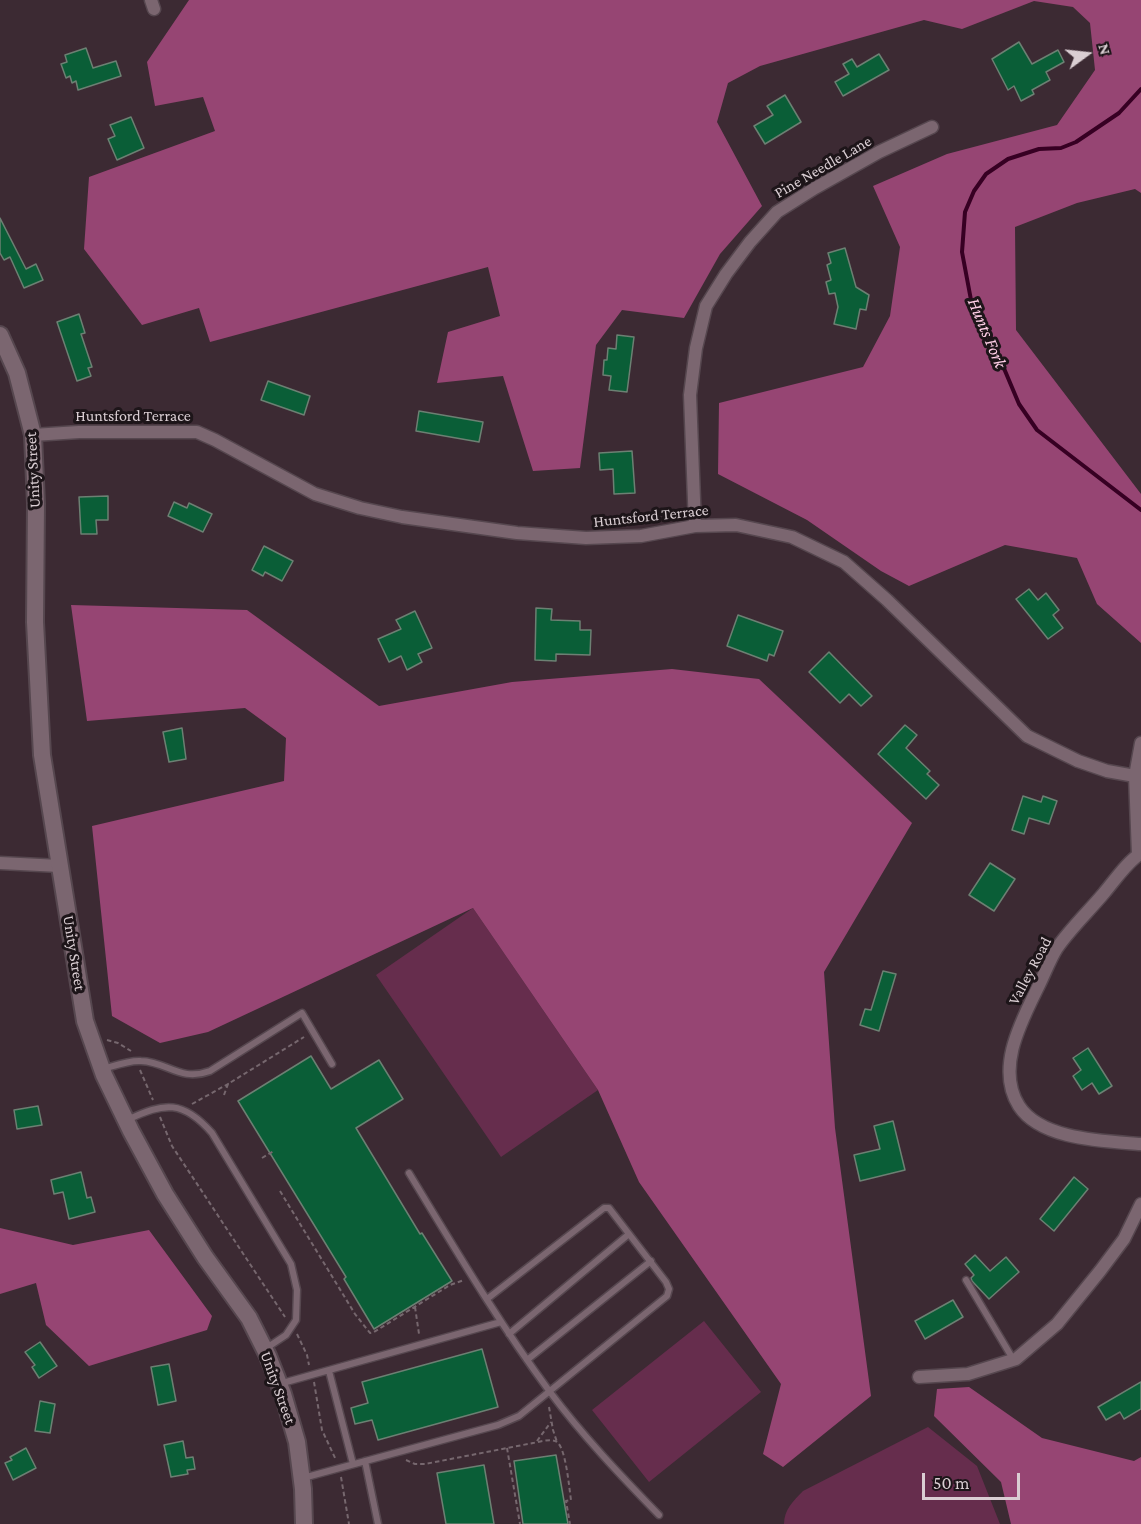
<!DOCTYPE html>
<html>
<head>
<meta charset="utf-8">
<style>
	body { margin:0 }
	#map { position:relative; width:1141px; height:1524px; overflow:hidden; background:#3c2a33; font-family:"Crimson Pro",serif }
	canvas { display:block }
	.north { position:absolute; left:1057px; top:24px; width:60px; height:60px; -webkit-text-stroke:4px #1d1519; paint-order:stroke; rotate:75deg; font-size:16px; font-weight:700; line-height:24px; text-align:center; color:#daced3 }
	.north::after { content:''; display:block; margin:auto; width:21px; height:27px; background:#daced3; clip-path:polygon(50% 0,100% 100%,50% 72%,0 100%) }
	.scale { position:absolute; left:922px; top:1473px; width:98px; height:27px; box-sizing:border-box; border:3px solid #daced3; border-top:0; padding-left:8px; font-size:18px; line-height:21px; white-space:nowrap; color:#daced3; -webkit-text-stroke:4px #1d1519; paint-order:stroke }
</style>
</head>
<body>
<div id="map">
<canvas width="1141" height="1524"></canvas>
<div class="north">N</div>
<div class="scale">50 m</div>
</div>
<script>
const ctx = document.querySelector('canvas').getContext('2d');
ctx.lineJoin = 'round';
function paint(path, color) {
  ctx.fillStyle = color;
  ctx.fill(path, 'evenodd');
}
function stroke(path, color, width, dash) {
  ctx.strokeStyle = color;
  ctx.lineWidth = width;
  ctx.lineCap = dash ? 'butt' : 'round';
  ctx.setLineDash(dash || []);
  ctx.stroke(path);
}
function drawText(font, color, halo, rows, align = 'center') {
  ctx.font = font + ' "Crimson Pro",serif';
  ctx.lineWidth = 6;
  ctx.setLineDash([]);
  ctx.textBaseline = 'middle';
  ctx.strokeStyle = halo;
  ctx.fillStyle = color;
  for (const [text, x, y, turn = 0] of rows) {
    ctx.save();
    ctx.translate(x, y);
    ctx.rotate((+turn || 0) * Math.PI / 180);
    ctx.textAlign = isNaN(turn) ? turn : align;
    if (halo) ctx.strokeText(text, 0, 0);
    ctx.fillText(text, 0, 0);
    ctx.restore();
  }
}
const green = new Path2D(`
	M473 908 598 1090 501 1157 376 975Z
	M704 1321 761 1392 649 1482 592 1410Z
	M928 1427 977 1466 1000 1524H784C784 1510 793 1501 803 1491Z`);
const forest = new Path2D(`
	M189 0H1141V193L1135 189 1077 203 1015 227 1016 330 1141 494V643L1097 604 1077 558 1005 545 909 586 881 571 807 520 718 474 719 403 863 367 890 316 900 247 873 186 947 154 1057 125 1095 70 1090 23 1073 7 1034 1 962 29 924 20 760 66 728 83 717 122 762 206 720 254 684 318 622 310 596 345 580 468 533 471 503 376 437 383 448 332 500 316 488 267 210 342 199 308 142 325 84 249 89 177 215 131 203 97 155 106 147 62Z
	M71 605 247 610 379 706 512 682 672 669 759 679 912 823 824 972 835 1128 871 1396 783 1467 763 1454 781 1384 639 1182 598 1090 473 908 208 1032 160 1043 112 1016 92 826 284 781 286 738 245 708 87 721Z
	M0 1228 73 1245 149 1230 212 1316 207 1330 89 1366 46 1325 36 1283 0 1294Z
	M969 1387 1042 1438 1134 1461 1141 1457V1524H1011L1001 1482 934 1416 937 1389Z`);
const stream = new Path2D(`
	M1141 89 1119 113 1076 142 1061 148 1039 149 1008 159 986 174 974 191 965 212 962 252 971 300 984 321 1019 404 1037 430 1141 510`);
const building = new Path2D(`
	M1019 42 1032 64 1058 50 1064 62 1046 72 1050 80 1032 90 1034 94 1021 101 1014 86 1008 90 992 59Z
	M86 48 93 68 116 61 121 76 78 90 76 81 72 83 70 76 66 78 61 64 67 62 65 55Z
	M879 54 889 70 843 96 835 82 849 74 843 64 852 59 857 67Z
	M785 95 801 122 765 144 754 126 773 115 767 106Z
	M131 117 144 148 117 160 108 139 115 136 110 125Z
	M0 218 26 269 36 264 43 280 24 288 10 257 4 260 0 253Z
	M845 248 856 287 869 295 866 310 860 309 856 329 834 324 838 307 835 293 829 294 826 282 831 280 827 265 831 263 828 253Z
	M79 314 85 333 81 334 92 367 88 368 91 376 77 381 57 322Z
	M617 335 634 337 627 392 609 390 611 376 603 375 604 360H607L608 348 616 349Z
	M268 381 310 396 304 415 261 400Z
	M419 411 483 422 479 442 416 431Z
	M632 451 635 493 614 494 613 469 600 470 599 453Z
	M108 496V520H96L97 534H81L79 497Z
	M174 502 187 508 189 503 212 514 203 532 168 516Z
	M264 546 293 561 282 581 265 572 263 576 252 570Z
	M1029 589 1038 600 1046 593 1059 610 1053 615 1063 628 1048 639 1016 599Z
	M536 608 552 609 551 620 580 621V630H591L590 655 556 654V661L535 660Z
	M415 611 432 648 418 654 422 662 407 670 401 656 389 662 378 639 401 629 396 620Z
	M738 615 783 631 774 656 769 654 767 661 727 646Z
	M829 652 872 696 861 706 849 694 840 703 809 672Z
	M905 725 917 735 906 748 930 771 927 774 939 785 926 799 878 754Z
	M182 728 186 759 169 762 163 732Z
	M1023 796 1041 802 1043 796 1057 801 1049 824 1029 818 1024 834 1012 830Z
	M990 863 1015 879 994 911 969 895Z
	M883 971 896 974 879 1031 860 1025 865 1009 871 1010Z
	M1088 1048 1112 1086 1099 1094 1092 1083 1082 1090 1073 1076 1081 1070 1073 1058Z
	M311 1056 331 1089 379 1060 403 1099 356 1128 420 1234 422 1233 452 1281 374 1329 344 1279 346 1277 238 1101Z
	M38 1106 42 1125 17 1129 14 1110Z
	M893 1121 905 1170 860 1181 854 1155 880 1149 874 1126Z
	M81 1172 87 1198 91 1197 95 1212 69 1219 63 1192 54 1194 51 1180Z
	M1074 1177 1088 1189 1054 1231 1040 1219Z
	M975 1255 990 1271 1006 1257 1019 1272 989 1299 972 1281 971 1278 974 1275 965 1264Z
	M953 1300 963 1317 925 1339 915 1321Z
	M40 1342 57 1366 39 1378 32 1367 35 1365 25 1352Z
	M482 1349 498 1407 378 1440 372 1420 355 1424 351 1408 368 1403 362 1382Z
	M169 1364 176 1401 158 1405 151 1367Z
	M1141 1382V1409L1124 1419 1120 1412 1106 1420 1098 1407Z
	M40 1401 55 1404 50 1433 35 1431Z
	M183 1441 186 1458 193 1457 195 1469 187 1470 188 1474 171 1477 164 1445Z
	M26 1448 36 1468 13 1480 5 1463 12 1460 10 1457Z
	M556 1455 568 1524H523L514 1461Z
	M484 1465 494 1524H446L437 1473Z`);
const path = new Path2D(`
	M107 1040 118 1043 131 1051
	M140 1070 153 1100
	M224 1095 228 1084 304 1037
	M192 1104 228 1084 226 1081
	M160 1117 172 1146 285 1317
	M262 1158 274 1151
	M280 1191 355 1314 370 1333 374 1332 450 1285 464 1280
	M415 1307 419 1334
	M297 1334 307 1355 309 1365
	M314 1382 322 1430 336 1460
	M549 1407 553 1430 557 1442
	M537 1441 551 1422
	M507 1448 520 1524
	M406 1460 415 1464H425L533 1443C539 1442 551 1438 557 1442 566 1449 569 1487 571 1500L566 1501 570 1524
	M341 1477 349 1524`);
const lane = new Path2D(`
	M103 1069C114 1066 129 1060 141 1061 168 1062 180 1082 210 1071L302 1013 332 1064
	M127 1120C165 1102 183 1100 212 1133L291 1264 297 1290 296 1320 286 1335 265 1349
	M409 1173C454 1247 498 1322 550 1392 582 1435 621 1476 659 1515
	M966 1280 1013 1359
	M509 1334 629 1234
	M527 1360 651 1261
	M329 1371 353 1464
	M279 1384 501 1322
	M365 1461 378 1524
	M303 1478 498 1425 519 1416 667 1296 669 1289 666 1282 609 1208H604L487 1299`);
const street = new Path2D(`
	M151 0 154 9
	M33 435 79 432H197L215 440 315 494 360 508 402 517 517 533 586 538 641 536 695 526 736 525 792 537 844 562 887 600 1027 736 1078 761 1107 771 1135 776
	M695 526 690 395 696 348 706 306 726 274 750 242 777 212 815 188 879 152 932 127
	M1141 853C1127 862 1115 880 1104 893 1089 911 1070 929 1057 948 1050 959 1045 973 1039 985 1022 1020 995 1068 1019 1106 1041 1140 1104 1141 1141 1144
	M1138 854 1135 776 1141 743
	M0 863 60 866
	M919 1377 968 1374 1016 1359 1057 1324 1100 1271 1124 1239 1141 1204`);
const secondary = new Path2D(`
	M0 335 17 373 33 435 36 504 35 622 42 755 85 1021 104 1075 131 1131 165 1194 205 1257 249 1318 268 1356 283 1394 297 1442 303 1489 304 1524`);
const streetNames = [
	["Pine Needle Lane",823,167,-30],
	["Huntsford Terrace",133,416],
	["Unity Street",33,470,-93],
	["Huntsford Terrace",651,516,-6],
	["Unity Street",74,953,81],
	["Valley Road",1030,971,-62],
	["Unity Street",278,1388,70]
];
const waterNames = [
	["Hunts Fork",987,333,67]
];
paint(green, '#662d4d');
paint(forest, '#964573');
stroke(stream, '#370023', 4);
paint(building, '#0a5e37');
stroke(building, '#6c8073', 1.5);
stroke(lane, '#56474f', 9);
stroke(street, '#56474f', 15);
stroke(secondary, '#56474f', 20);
stroke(path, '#76676e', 2, [4.5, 3]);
stroke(lane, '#7b6670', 6);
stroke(street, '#7b6670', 12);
stroke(secondary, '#7b6670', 16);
drawText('16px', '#daced3', '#1d1519', streetNames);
drawText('italic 18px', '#ffcfe7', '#1d1519', waterNames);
</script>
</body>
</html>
